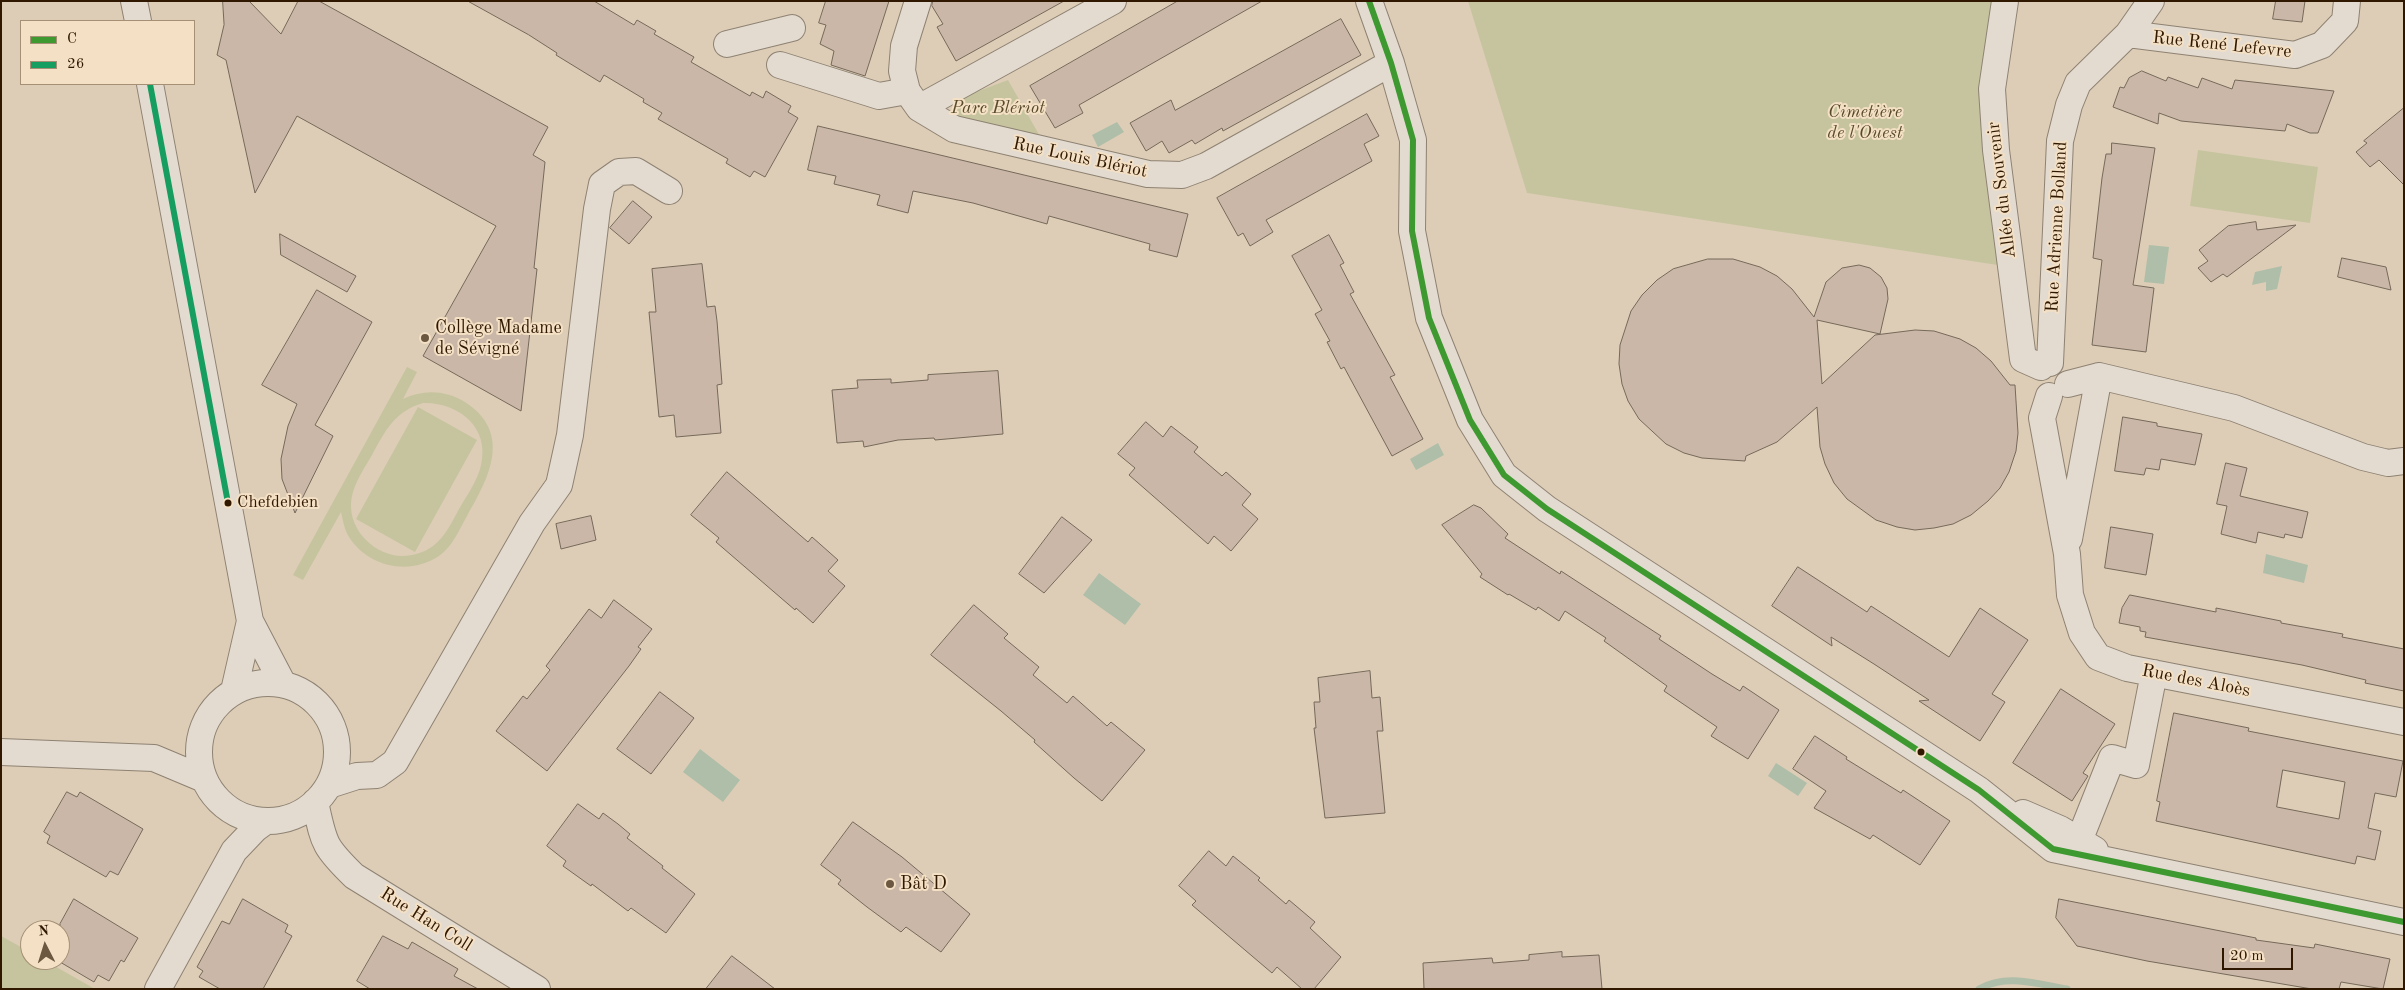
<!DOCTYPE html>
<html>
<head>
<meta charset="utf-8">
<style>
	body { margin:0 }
	#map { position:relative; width:2405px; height:990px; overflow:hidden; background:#ddcdb6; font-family:"Old Standard TT",serif }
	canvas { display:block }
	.frame { position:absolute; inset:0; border:2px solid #2f1700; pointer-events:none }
	.legend { position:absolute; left:20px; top:20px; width:175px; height:65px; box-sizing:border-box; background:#f4e0c4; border:1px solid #a59076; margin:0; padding:6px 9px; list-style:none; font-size:15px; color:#2f1700 }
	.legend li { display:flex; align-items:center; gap:10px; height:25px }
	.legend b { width:25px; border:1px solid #a59076 }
	.north { position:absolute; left:20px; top:920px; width:50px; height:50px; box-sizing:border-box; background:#f4e0c4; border:1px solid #a59076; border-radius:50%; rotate:355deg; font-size:14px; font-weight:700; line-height:20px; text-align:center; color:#2f1700 }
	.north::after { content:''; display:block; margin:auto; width:18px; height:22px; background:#6c5740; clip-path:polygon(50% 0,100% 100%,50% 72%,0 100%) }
	.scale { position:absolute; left:2222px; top:948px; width:71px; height:22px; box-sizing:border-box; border:2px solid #2f1700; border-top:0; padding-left:6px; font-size:15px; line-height:18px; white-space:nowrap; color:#2f1700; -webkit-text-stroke:4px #f4e0c4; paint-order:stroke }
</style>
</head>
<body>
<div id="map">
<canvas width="2405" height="990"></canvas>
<div class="frame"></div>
<ul class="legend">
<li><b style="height:6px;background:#3d9930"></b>C</li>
<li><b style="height:6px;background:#169e60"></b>26</li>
</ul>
<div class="north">N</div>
<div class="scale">20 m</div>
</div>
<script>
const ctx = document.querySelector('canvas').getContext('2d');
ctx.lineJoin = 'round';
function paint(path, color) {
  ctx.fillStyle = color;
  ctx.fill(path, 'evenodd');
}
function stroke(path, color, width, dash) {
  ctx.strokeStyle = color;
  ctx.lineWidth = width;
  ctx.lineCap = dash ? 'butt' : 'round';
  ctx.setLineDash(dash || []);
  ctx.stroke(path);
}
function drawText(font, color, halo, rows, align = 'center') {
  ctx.font = font + ' "Old Standard TT",serif';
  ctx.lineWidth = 4;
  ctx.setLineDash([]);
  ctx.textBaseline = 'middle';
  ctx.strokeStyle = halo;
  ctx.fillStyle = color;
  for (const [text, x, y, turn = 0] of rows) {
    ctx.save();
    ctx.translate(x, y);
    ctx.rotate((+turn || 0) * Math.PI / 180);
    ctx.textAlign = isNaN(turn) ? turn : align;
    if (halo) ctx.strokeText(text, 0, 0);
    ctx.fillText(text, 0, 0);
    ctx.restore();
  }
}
const green = new Path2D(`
	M1468 1H1994L2004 266 1527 193Z
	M1008 80 1041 138 958 123 952 101Z
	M2198 150 2318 167 2310 223 2190 206Z
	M407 367 417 372 403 399C423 389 446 390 465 402 513 433 489 478 467 516 459 530 453 546 439 556 409 576 368 567 349 537 344 529 343 520 341 512L303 580 293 575ZM423 403C458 402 490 427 481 465 478 480 467 495 459 509 452 522 445 537 433 546 422 554 406 558 393 555 366 549 344 521 353 492 357 479 365 467 372 455 385 431 395 411 423 403Z
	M418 407 477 440 415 552 356 519Z
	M1 936 30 952V960H44L95 989H1Z`);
const water = new Path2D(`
	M1117 122 1124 132 1098 147 1092 135Z
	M2149 245 2169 247 2164 284 2144 282Z
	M2282 266 2277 289 2266 291V282L2252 285 2255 272Z
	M1438 443 1444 455 1416 470 1410 459Z
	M2266 554 2308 565 2304 583 2263 573Z
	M1099 573 1141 604 1125 625 1083 595Z
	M700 749 740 780 723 802 683 772Z
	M1776 763 1807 783 1798 796 1768 776Z`);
const stream = new Path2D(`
	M1979 989C2006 973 2038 984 2067 989`);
const building = new Path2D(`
	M223 1H249L281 34 298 1H319L548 127 533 155 545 162 534 268 537 269 521 411 423 356 496 226 297 116 255 193 226 60 217 55 224 25Z
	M468 1H594L634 25 637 20 656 31 654 34 694 57 691 62 750 96 752 92 763 98 766 91 791 106 788 112 798 118 765 177 754 171 750 177 726 163 728 159 658 119 662 113 643 102 644 99 604 75 600 82 556 55 557 53 529 35Z
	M826 1H889L865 76 831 65 834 51 820 44 826 25 819 23Z
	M933 1H1064L956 61 937 27 943 24 932 6Z
	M1178 1H1262L1079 105 1083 113 1055 128 1030 86Z
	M2276 1H2305L2302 22 2273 19Z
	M1341 19 1361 55 1223 131 1222 128 1195 144 1192 140 1169 153 1162 141 1146 151 1130 123 1171 100 1175 110Z
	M2142 71 2166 81 2168 77 2198 88 2202 78 2232 89 2235 80 2334 91 2318 133H2310L2287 124 2285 131 2181 121 2159 113 2158 124 2113 107 2120 87 2124 88 2129 78Z
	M2404 108V185L2379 160 2370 167 2356 152 2367 143 2364 141Z
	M1367 114 1379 136 1364 144 1372 161 1266 220 1273 232 1250 246 1243 233 1238 236 1217 198Z
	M818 126 1188 214 1177 257 1149 250 1150 244 1049 216 1047 224 973 203 913 191 908 213 877 205 880 195 834 184 836 176 808 170Z
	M2112 143 2155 148 2133 285 2154 288 2146 352 2092 345 2102 260 2093 258 2102 178 2106 154H2111Z
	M633 201 652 217 629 244 610 228Z
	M2256 222 2257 230 2296 225 2227 277 2223 274 2211 282 2198 268 2208 261 2199 250 2228 226Z
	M280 234 356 276 347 292 281 255Z
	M1329 235 1344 263 1340 265 1354 292 1350 294 1395 375 1390 377 1423 439 1392 456 1344 367 1341 369 1327 342 1330 341 1315 314 1322 310 1292 256Z
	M2342 258 2386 267 2391 290 2338 277Z
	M1708 259H1733L1760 267 1777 276 1792 289 1814 317 1826 282 1842 268 1859 265 1870 268 1881 277 1887 288 1888 299 1880 334 1817 320 1822 384 1875 335 1915 330 1934 331 1960 339 1976 348 1991 361 2010 385H2015L2018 433 2016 451 2009 472 2000 488 1988 501 1971 515 1953 524 1934 528 1915 530 1897 527 1876 520 1847 499 1834 483 1825 464 1820 447 1817 407 1777 442 1746 456 1745 461 1702 458 1684 453 1666 444 1639 419 1628 401 1622 384 1619 364 1620 345 1631 311 1642 295 1657 280 1673 269Z
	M702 264 707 307 715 306 717 321 722 384 717 385 721 433 676 437 674 415 659 417 649 312H656L652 269Z
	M317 290 372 322 315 425 333 436 295 513 282 479 281 459 288 426 297 404 262 385Z
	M998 371 1003 434 935 440 934 438 898 440 864 447 863 441 837 443 832 390 858 388 857 380 891 379V383L928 380V375Z
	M2123 417 2157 423V426L2202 434 2195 465 2161 459 2159 470 2146 468 2144 475 2115 471Z
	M1146 422 1163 437 1171 426 1198 447 1194 452 1222 476 1226 472 1251 494 1242 505 1258 519 1231 551 1214 536 1208 544 1129 475 1135 468 1118 454Z
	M2226 463 2247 468 2240 496 2308 512 2302 538 2285 534 2284 538 2258 532 2256 543 2221 534 2227 506 2217 504Z
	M727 472 808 542 812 537 838 560 828 571 845 586 813 623 796 608 795 610 716 542 719 538 691 515Z
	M1474 505 1481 508 1508 534 1505 538 1560 574 1561 571 1624 612 1661 636 1659 639 1712 674 1740 691 1743 686 1779 710 1748 759 1711 736 1717 727 1664 691 1667 686 1604 641 1606 638 1565 611 1559 621 1538 607 1536 610 1509 594 1508 595 1480 577 1482 574 1442 525Z
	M591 516 596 540 561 549 556 524Z
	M1062 517 1092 540 1044 593 1019 574Z
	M2111 527 2153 534 2146 575 2105 568Z
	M1798 567 1867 612 1871 606 1949 657 1980 608 2028 640 1992 694 2005 702 1980 741 1919 701 1929 700 1874 664 1831 637 1832 646 1772 606Z
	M2130 595 2216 612V608L2281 621V623L2343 634 2342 637 2404 649V691L2365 683 2366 680 2302 665 2145 637 2146 632 2140 631V627L2119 623 2122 608Z
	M614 600 652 629 638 647 641 649 629 666 547 771 496 731 523 696 527 699 550 670 546 666 589 609 601 618Z
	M974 605 1008 634 1004 638 1039 667 1033 675 1067 703 1073 696 1107 726 1111 722 1145 750 1102 801 1074 778 1034 742 1035 740 1001 711 931 655Z
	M1370 671 1372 698 1380 697 1383 731H1377L1385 813 1325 818 1314 728H1316L1314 702H1320L1318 678Z
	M2061 689 2115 724 2083 773 2088 776 2072 801 2013 763Z
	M660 692 694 718 651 774 617 749Z
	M2174 713 2249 728 2248 731 2403 761 2396 797 2375 793 2368 828 2381 831 2375 860 2357 856 2355 864 2156 821 2160 802 2157 801ZM2283 770 2345 782 2339 819 2277 807Z
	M1815 736 1847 757 1846 759 1901 793 1903 790 1950 821 1920 865 1873 835 1870 839 1814 808 1826 791 1793 769Z
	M67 792 77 797 80 792 143 829 118 875 110 871 106 877 47 843 50 836 44 832Z
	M578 804 599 819 603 813 618 824 630 834 627 838 663 866 662 868 695 894 666 933 631 908 628 911 592 884 591 886 563 866 566 861 547 846Z
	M853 822 902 857 970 914 941 952 906 927 901 932 867 907 838 884 841 880 821 865Z
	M1209 851 1226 866 1233 856 1260 878 1258 880 1286 904 1289 900 1315 922 1310 928 1341 957 1314 989H1302L1277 967 1272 973 1192 905 1196 901 1179 886Z
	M74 899 138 938 124 962 121 960 109 981 98 975 94 982 60 962V924Z
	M243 899 288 925 285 932 292 936 263 989H220L199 977 203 971 197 967 222 921 229 924Z
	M2059 899 2256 938V940L2314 948 2315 944 2390 959 2383 989 2341 982 2339 989H2312L2147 961 2077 946 2056 918Z
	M383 936 408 949 412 942 458 969 454 976 478 989H370L357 981Z
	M1562 952V957L1599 955 1602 989H1424L1423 963 1492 958 1493 963 1529 960V955Z
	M732 956 775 989H706Z`);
const minor = new Path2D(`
	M134 1 138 21
	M918 1 904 46 902 71 907 91 919 108 954 129 1148 174 1182 175 1206 166 1391 63
	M1369 1 1391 63 1413 140 1412 231 1429 318 1470 420 1504 475 1547 509 1979 790 2053 849 2404 922
	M2005 1 1992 89 1996 150 2023 359 2041 367
	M2128 34 2295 55 2322 45 2345 21 2347 1
	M727 44 792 28
	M780 65 879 96 907 91
	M150 84 250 621 283 684
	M919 108 1113 1
	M2050 363 2060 141 2069 105 2078 83 2128 34 2151 1
	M2068 384 2099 376 2234 408 2363 457 2388 463 2404 461
	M2049 396 2042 418 2067 554 2070 595 2082 633 2098 657 2127 668 2404 722
	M2069 539 2099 376
	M199 752a69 69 0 1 1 138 0a69 69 0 1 1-138 0Z
	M234 691 250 621
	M1 752 154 758 204 779
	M329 785 357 776 377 775 395 762 532 523 559 485 570 435 597 209 602 184 619 172 636 171 669 191
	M315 802C324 843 323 846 354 876L537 989
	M2023 813 2060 829 2095 850
	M2079 841 2112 758 2136 765 2154 673
	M158 989 234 851 255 829 266 821`);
const bus1 = new Path2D(`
	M1369 1 1391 63 1413 140 1412 231 1429 318 1470 420 1504 475 1547 509 1979 790 2053 849 2404 922`);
const bus2 = new Path2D(`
	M150 84 228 503`);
const markers = [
	[425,338,5,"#6c5740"],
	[228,503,4.5,"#2f1700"],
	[1921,752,4.5,"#2f1700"],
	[890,884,5,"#6c5740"]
];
const busNames = [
	["Chefdebien",237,503]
];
const streetNames = [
	["Rue René Lefevre",2222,45,6],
	["Rue Louis Blériot",1080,158,12],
	["Allée du Souvenir",2002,190,-97],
	["Rue Adrienne Bolland",2057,227,-87],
	["Rue des Aloès",2196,681,11],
	["Rue Han Coll",426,920,32]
];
const parkNames = [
	["Parc Blériot",998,108],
	["Cimetière",1865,112],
	["de l'Ouest",1865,133]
];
const poiNames = [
	["Collège Madame",435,328],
	["de Sévigné",435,349],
	["Bât D",900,884]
];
paint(green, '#c6c49e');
paint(water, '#afbea8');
stroke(stream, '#afbea8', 7);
paint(building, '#cbb7a8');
stroke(building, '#75695a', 1);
stroke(minor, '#8e8272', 28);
stroke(minor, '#e3dbd0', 26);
stroke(bus1, '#3d9930', 6);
stroke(bus2, '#169e60', 6);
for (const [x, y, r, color] of markers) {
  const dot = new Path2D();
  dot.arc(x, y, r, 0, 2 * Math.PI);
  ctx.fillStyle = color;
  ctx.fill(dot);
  stroke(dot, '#f4e0c4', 2);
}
drawText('17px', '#2f1700', '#f4e0c4', busNames, 'left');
drawText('18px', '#2f1700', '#f4e0c4', streetNames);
drawText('italic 18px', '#57492a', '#f4e0c4', parkNames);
drawText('18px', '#2f1700', '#f4e0c4', poiNames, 'left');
</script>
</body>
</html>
